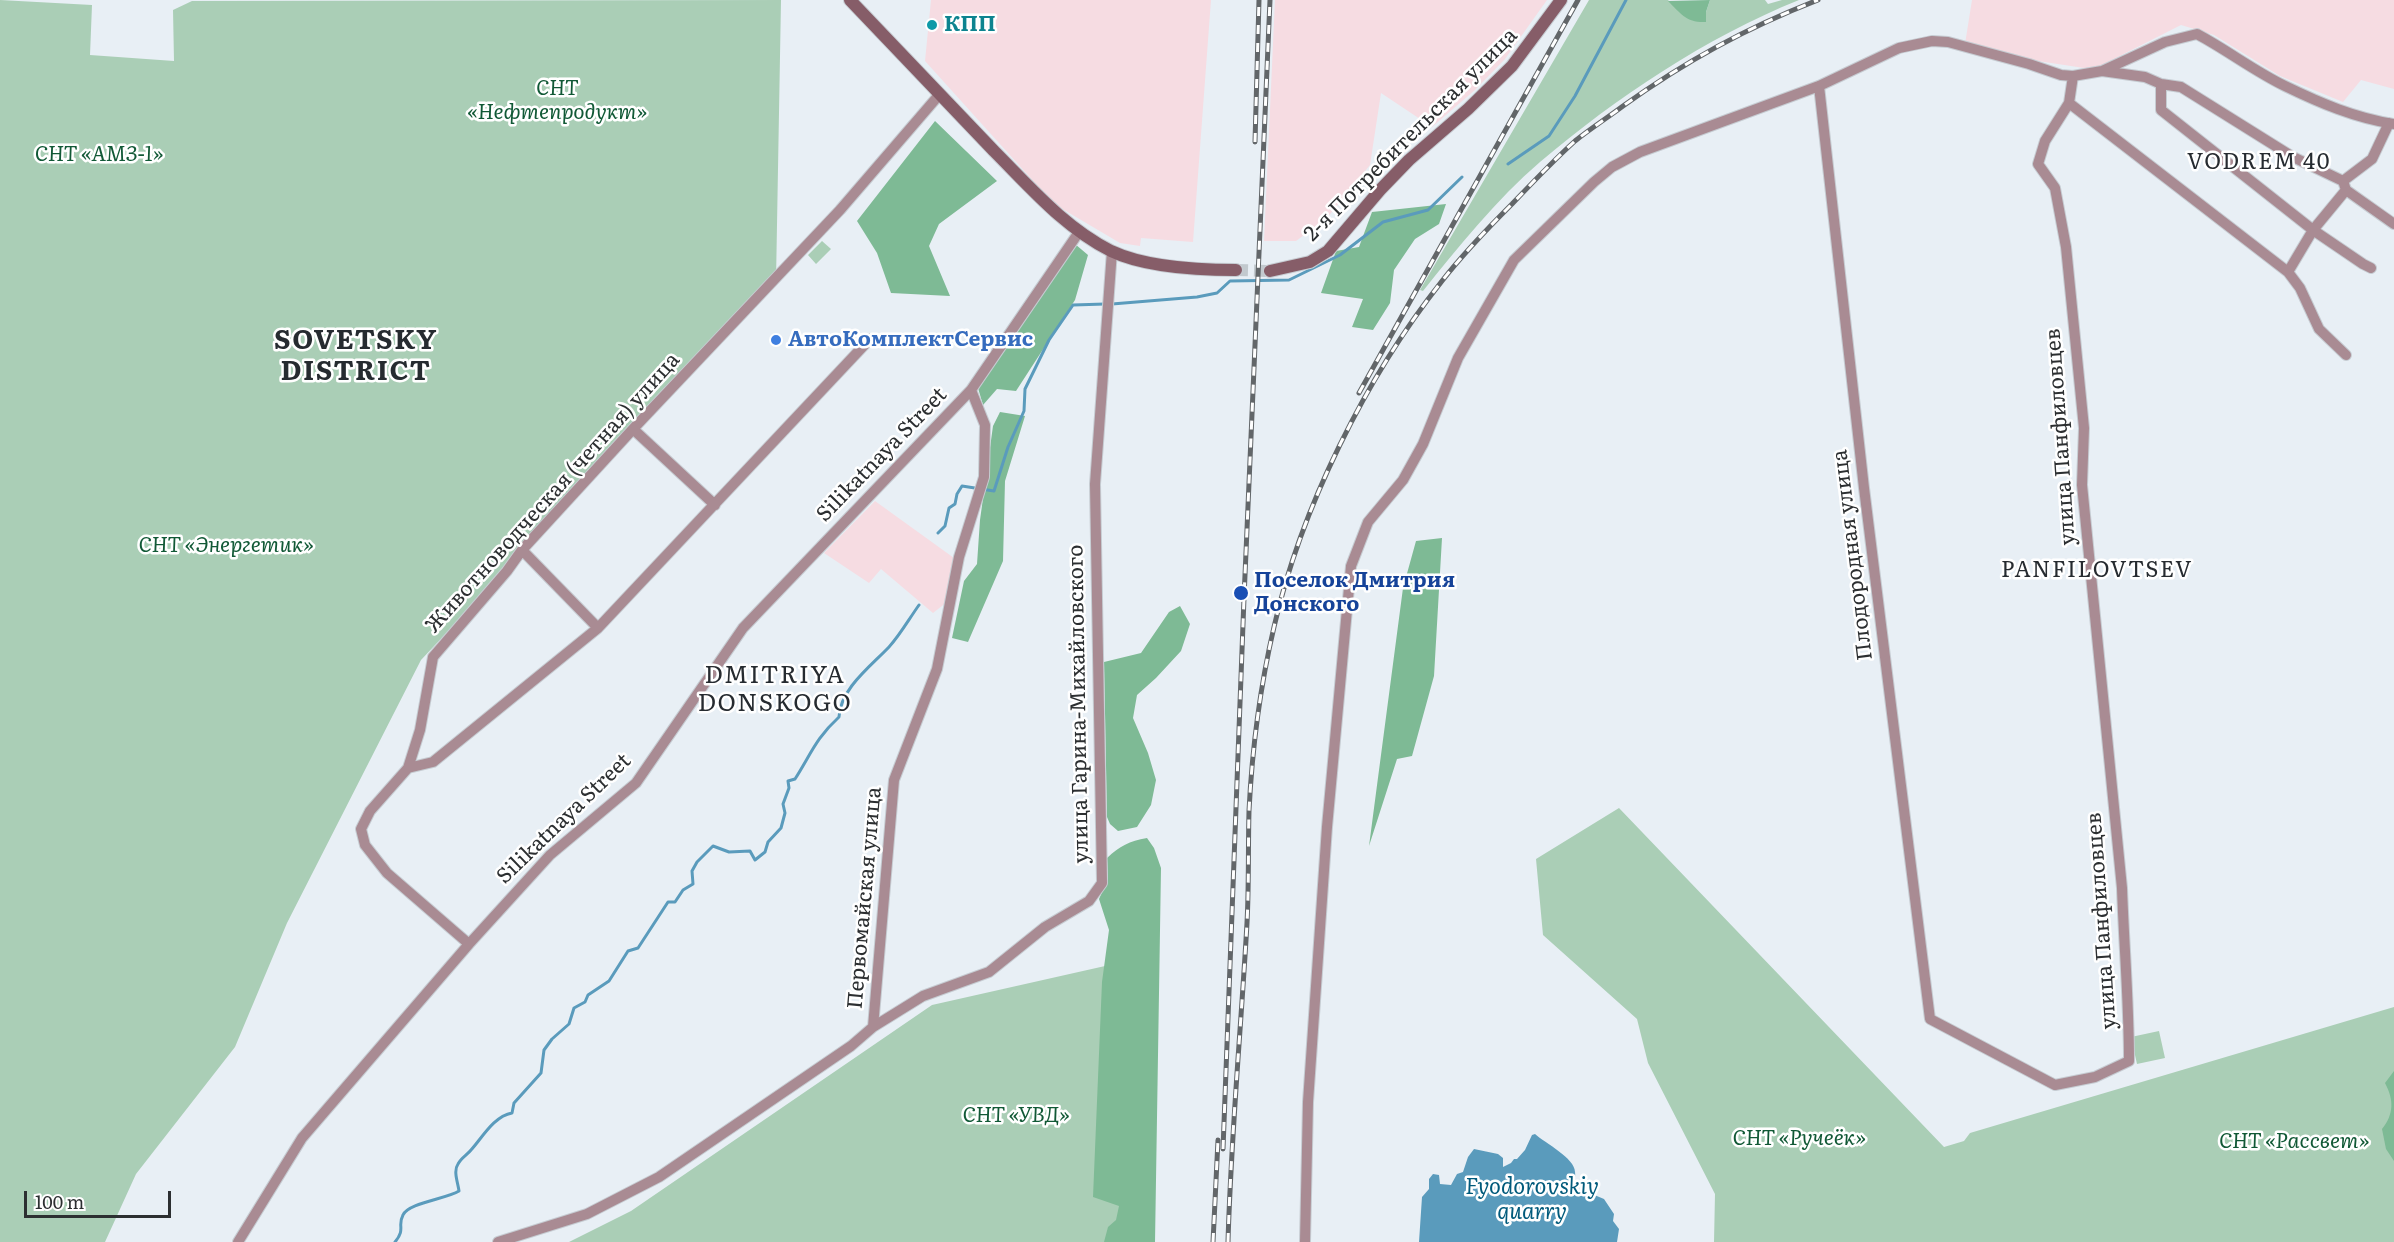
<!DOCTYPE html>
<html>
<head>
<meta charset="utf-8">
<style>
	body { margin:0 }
	#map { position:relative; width:2394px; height:1242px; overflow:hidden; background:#e8eff5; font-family:Literata,serif }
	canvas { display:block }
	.scale { position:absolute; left:24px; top:1191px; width:147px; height:27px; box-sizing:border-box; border:3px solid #2c2f31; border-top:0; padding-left:8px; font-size:18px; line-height:21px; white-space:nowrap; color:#2c2f31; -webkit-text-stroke:4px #fff; paint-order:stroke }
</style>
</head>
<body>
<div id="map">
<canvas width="2394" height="1242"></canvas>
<div class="scale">100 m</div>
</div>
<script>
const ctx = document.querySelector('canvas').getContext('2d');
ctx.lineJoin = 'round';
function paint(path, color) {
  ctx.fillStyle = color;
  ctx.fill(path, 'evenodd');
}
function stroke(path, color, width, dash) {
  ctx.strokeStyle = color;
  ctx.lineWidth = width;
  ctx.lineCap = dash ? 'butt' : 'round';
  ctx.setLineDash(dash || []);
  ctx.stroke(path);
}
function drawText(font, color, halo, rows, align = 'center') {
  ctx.font = font + ' Literata,serif';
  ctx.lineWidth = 5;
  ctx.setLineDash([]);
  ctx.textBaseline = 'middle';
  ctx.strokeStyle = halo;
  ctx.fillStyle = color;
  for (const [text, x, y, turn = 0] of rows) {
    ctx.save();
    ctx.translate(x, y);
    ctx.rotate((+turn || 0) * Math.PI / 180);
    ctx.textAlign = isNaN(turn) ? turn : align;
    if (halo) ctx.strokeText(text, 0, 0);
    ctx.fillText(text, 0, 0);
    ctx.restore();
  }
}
const industrial = new Path2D(`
	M931 0H1211L1193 242 1141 238 1140 246 1120 243 1054 204 925 61Z
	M1275 0H1547L1505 59 1475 90 1432 127 1381 93 1370 165 1327 218 1296 241H1264Z
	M1972 0H2394V89L2361 80 2343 102 2280 76 2214 35 2181 25 2098 67 2084 68 2038 61 1965 44Z
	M875 501 954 558 947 602 933 613 881 569 869 583 824 553Z`);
const green = new Path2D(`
	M0 0 92 5 90 55 174 61 173 10 192 1 781 0 776 281 421 660 287 923 235 1047 136 1174 105 1242H0Z
	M1589 0H1668L1676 8 1706 12 1710 0H1765L1768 4 1782 0H1799C1705 38 1617 97 1540 162 1496 200 1459 246 1423 291L1420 290Z
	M822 241 831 249 816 264 808 255Z
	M1619 808 1944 1147 1964 1141 1970 1133 2394 1007V1242H1714L1715 1194 1648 1063 1637 1019 1543 935 1536 859Z
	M1145 957 1141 1242H569L631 1211 932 1005Z
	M2159 1031 2165 1058 2137 1064 2131 1037Z`);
const forest = new Path2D(`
	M1710 0 1706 12V22C1687 23 1681 14 1668 1Z
	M935 121 997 181 939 224 929 246 950 296 891 293 877 253 857 221Z
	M1446 204 1439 224 1415 239 1394 270 1390 303 1373 330 1352 327 1363 299 1321 293 1336 251 1359 247 1372 212Z
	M1075 244 1088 255 1075 300 1016 391 997 389 983 405 978 388Z
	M1000 412 1025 416 1005 481 1003 561 968 642 952 638 964 581 977 564 980 520 993 426Z
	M1442 538 1434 676 1412 756 1397 759 1369 846 1403 588 1416 541Z
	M1180 606 1190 624 1181 651 1156 678 1137 695 1133 718 1148 753 1156 780 1151 805 1137 827 1118 831 1110 824 1107 817 1104 662 1141 653 1169 612Z
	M1147 838 1154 848 1161 868 1155 1242H1104L1108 1227 1116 1220 1119 1206 1093 1197 1102 982 1109 930 1099 899 1108 879 1107 858C1120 846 1129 841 1147 838Z
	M2394 1071V1161L2386 1149 2382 1129C2394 1114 2394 1100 2385 1083Z`);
const water = new Path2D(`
	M1535 1134C1545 1143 1575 1158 1575 1172 1576 1178 1573 1185 1572 1191L1586 1196 1592 1194 1604 1199 1614 1214 1613 1221 1619 1229 1617 1242H1419L1422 1197 1429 1189V1179L1433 1174 1439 1175 1440 1184 1451 1185 1457 1174 1463 1172 1468 1157 1474 1149 1498 1154 1503 1158V1167L1511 1163 1514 1159H1517L1525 1150 1532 1135Z`);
const stream = new Path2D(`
	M1508 164 1549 136 1575 96 1626 0
	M1112 304 1197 297 1217 293 1230 281 1289 280 1340 255 1383 222 1428 210 1462 177
	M938 533 945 526 949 508 955 504 957 494 962 486 994 491 1008 447 1024 411 1025 389 1049 340 1073 305 1105 304
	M395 1242C406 1229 397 1226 403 1215 408 1203 446 1199 459 1191 458 1183 453 1171 458 1164 461 1158 467 1155 471 1150 482 1138 494 1116 512 1113L514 1103 541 1073 544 1050 552 1039 569 1024 574 1008 585 1002 588 995 609 981 628 951 638 948 668 902H675L683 890 693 884 692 871 697 862 713 846 729 852 750 851 755 860 765 852 768 842 781 828 785 813 783 804 789 788 788 781 795 779C811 754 816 738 839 717 840 689 871 666 889 647 900 635 909 619 919 605`);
const secondaryTunnel = new Path2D(`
	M1236 270 1270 271`);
const street = new Path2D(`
	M2102 71 2145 77 2161 84 2181 87 2293 157 2343 181 2346 190 2394 224
	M2161 84V110L2313 230 2363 264 2371 268
	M1819 86 1864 488 1930 1019 2055 1085 2095 1077 2129 1061C2129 1003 2124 946 2122 888L2082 485 2084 428 2066 247 2055 188 2038 164 2045 141 2069 103 2073 76
	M2069 103 2288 272 2300 288 2319 329 2346 355
	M2343 181 2372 159 2389 123
	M2288 272 2313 230 2346 190
	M633 429 715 505
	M522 550 598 628
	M408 768 433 762 598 628 870 339
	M469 944 387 873 365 845 361 829 370 811 408 768 420 730 433 657 507 571 522 550 633 429 840 210 939 95
	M873 1027 923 996 989 972 1045 927 1089 901 1102 883 1095 484 1112 251
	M238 1242 302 1138 469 944 550 855 636 783 743 628 971 390 1079 232
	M498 1242 587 1214 659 1177 851 1046 873 1027 894 780 937 669 959 557 984 477 985 425 971 390
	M1305 1242 1308 1102 1327 827 1351 566 1368 522 1403 480 1423 444 1458 358 1514 260 1594 182 1612 167 1640 152 1819 86 1899 48 1932 41 1948 42 2029 64 2061 75 2073 76 2102 71 2165 42 2197 34C2227 50 2254 71 2285 86 2320 103 2355 118 2394 124`);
const secondary = new Path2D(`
	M850 0C898 51 946 101 994 151 1031 188 1064 227 1111 251 1145 267 1199 270 1236 270
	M1270 271 1310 262 1328 251 1380 190 1409 160 1468 109 1512 66 1561 0`);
const rail = new Path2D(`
	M1255 142 1259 0
	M1359 393 1578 0
	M1223 1149 1244 598 1270 0
	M1213 1242 1218 1140
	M1228 1242C1231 1135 1241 1029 1247 923 1249 886 1248 848 1249 811 1252 750 1260 687 1274 627 1301 508 1366 377 1442 281 1463 254 1487 229 1512 204 1532 183 1553 161 1575 141 1590 129 1607 118 1623 106 1686 61 1746 28 1818 0`);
const markers = [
	[932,25,6,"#0f9aa8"],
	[776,340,6,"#3f7fe0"],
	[1241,593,8,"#1a4fb4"]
];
const cultureNames = [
	["КПП",944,25]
];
const parkNames = [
	["СНТ",557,89],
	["«Нефтепродукт»",557,113],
	["СНТ «АМЗ-1»",99,155],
	["СНТ «Энергетик»",226,546],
	["СНТ «УВД»",1016,1116],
	["СНТ «Ручеёк»",1799,1139],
	["СНТ «Рассвет»",2294,1142]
];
const streetNames = [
	["2-я Потребительская улица",1411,135,-45],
	["улица Панфиловцев",2061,437,-94],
	["Silikatnaya Street",882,455,-46],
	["Животноводческая (четная) улица",553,493,-48],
	["Плодородная улица",1853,555,-97],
	["улица Гарина-Михайловского",1079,704,-91],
	["Silikatnaya Street",564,819,-44],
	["Первомайская улица",865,898,-85],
	["улица Панфиловцев",2102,921,-94]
];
const shopNames = [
	["АвтоКомплектСервис",788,340]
];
const transitNames = [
	["Поселок Дмитрия",1254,581],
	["Донского",1254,605]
];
const neighbourhoodNames = [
	["VODREM 40",2259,163],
	["PANFILOVTSEV",2097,571]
];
const waterNames = [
	["Fyodorovskiy",1532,1188],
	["quarry",1532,1213]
];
const quarterNames = [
	["DMITRIYA",775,676],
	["DONSKOGO",775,704]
];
const districtNames = [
	["SOVETSKY",356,341],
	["DISTRICT",356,372]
];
paint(industrial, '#f6dce2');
paint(green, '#aaceb6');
paint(forest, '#7eba95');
paint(water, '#5a9bbc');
stroke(stream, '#5a9bbc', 3);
stroke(secondaryTunnel, '#c2c9ce', 12, [12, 6]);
stroke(street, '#c6ccd2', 12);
stroke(secondary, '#c6ccd2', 14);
stroke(street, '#a98b93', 10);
stroke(secondary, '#865d68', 12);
stroke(rail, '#626669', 5);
stroke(rail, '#fff', 3, [9]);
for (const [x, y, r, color] of markers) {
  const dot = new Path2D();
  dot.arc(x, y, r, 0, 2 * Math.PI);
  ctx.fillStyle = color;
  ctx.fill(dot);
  stroke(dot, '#fff', 2);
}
drawText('bold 21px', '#0d838f', '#fff', cultureNames, 'left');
drawText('italic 21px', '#115936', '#fff', parkNames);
drawText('21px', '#2c2f31', '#fff', streetNames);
drawText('bold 21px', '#366cbe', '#fff', shopNames, 'left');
drawText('bold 21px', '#164399', '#fff', transitNames, 'left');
ctx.letterSpacing = '1.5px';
drawText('22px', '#262b30', '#fff', neighbourhoodNames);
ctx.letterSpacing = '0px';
drawText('italic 22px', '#015a7b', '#fff', waterNames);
ctx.letterSpacing = '1.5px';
drawText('24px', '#262b30', '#fff', quarterNames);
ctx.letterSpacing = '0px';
ctx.letterSpacing = '1.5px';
drawText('bold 27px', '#262b30', '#fff', districtNames);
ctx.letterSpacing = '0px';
</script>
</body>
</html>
